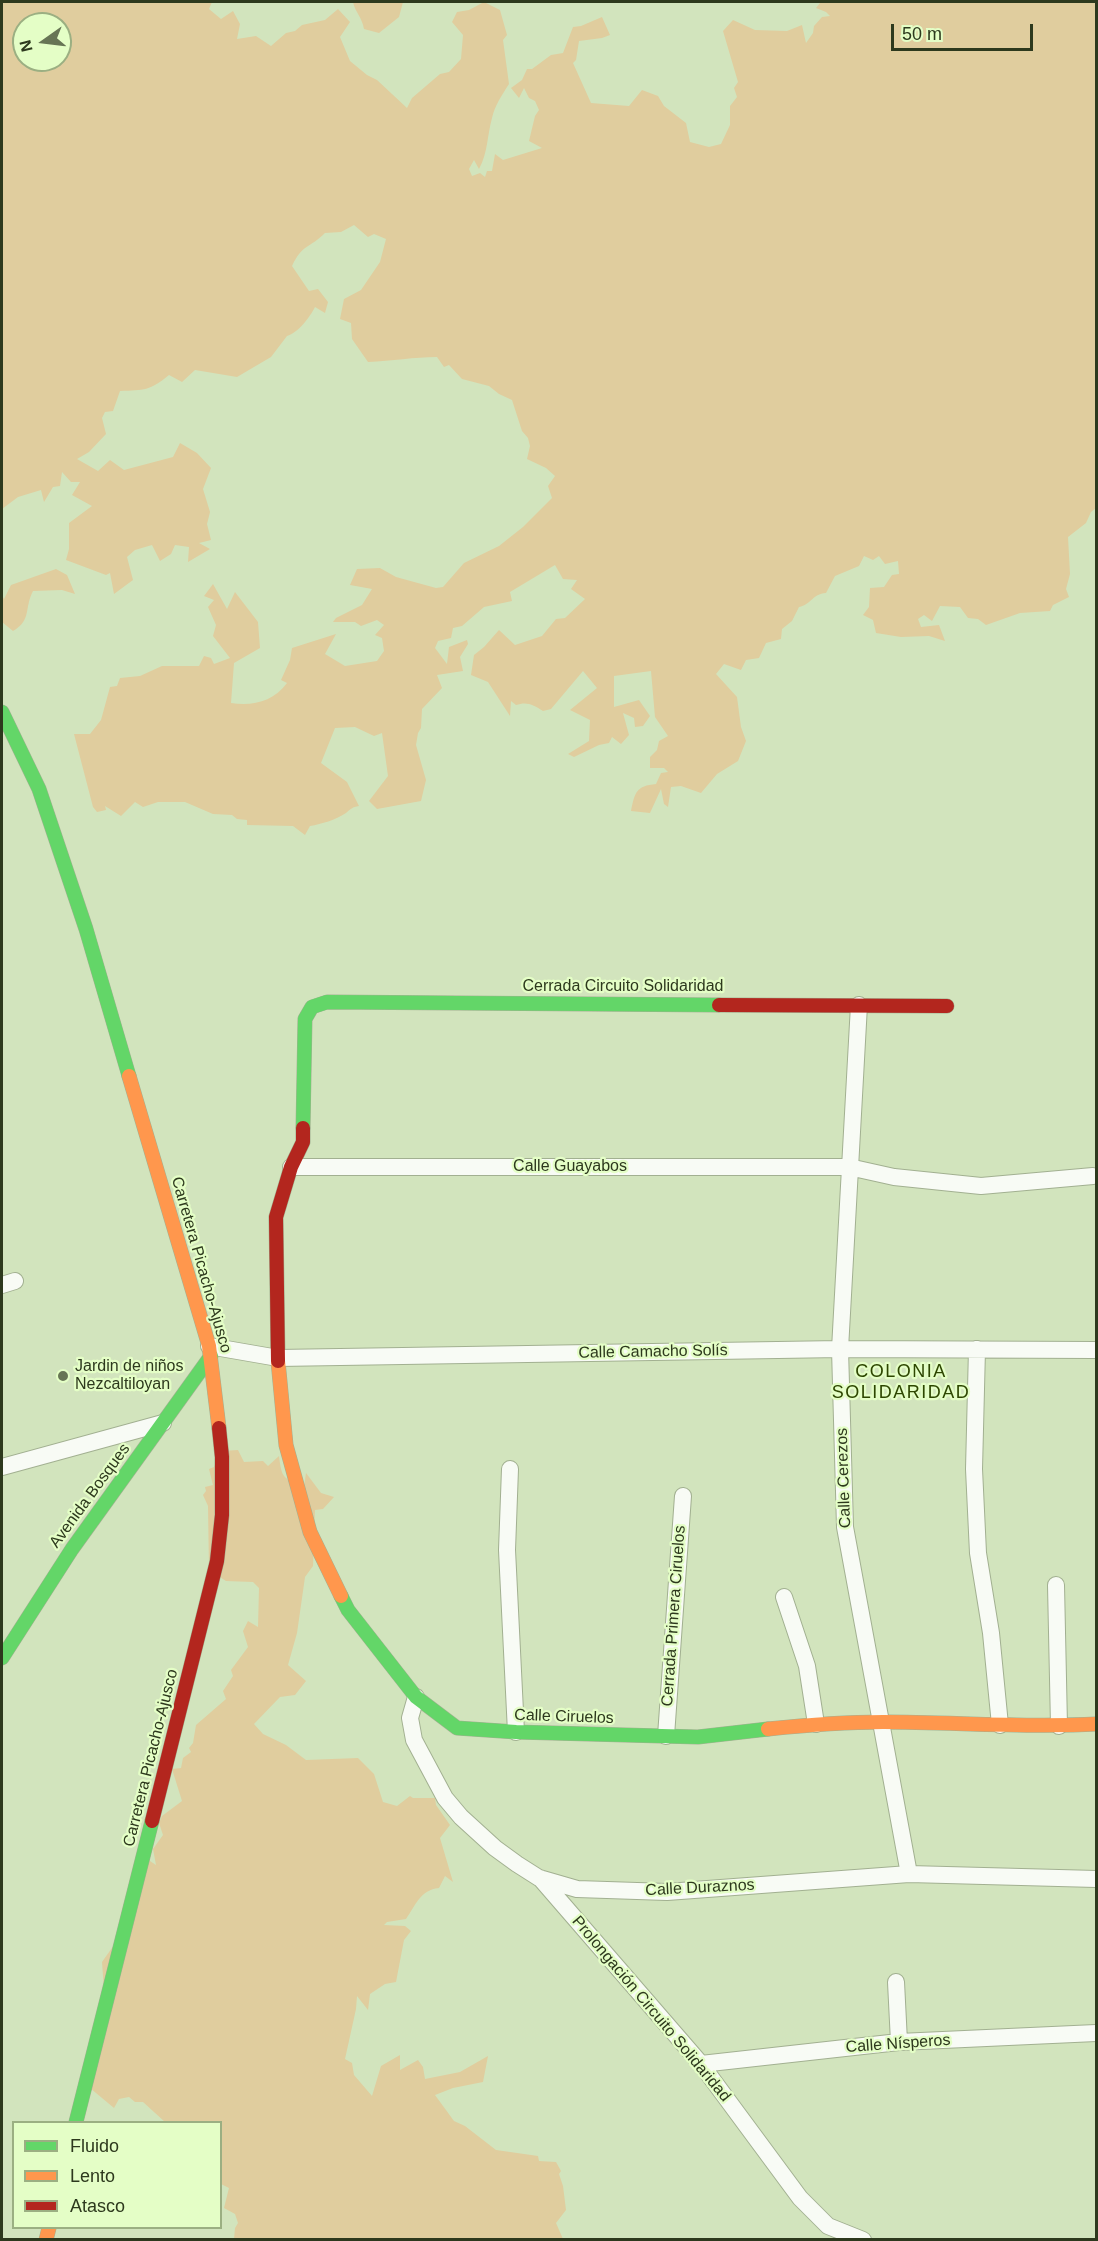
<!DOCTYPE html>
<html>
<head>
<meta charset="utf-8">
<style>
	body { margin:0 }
	#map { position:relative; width:1098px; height:2241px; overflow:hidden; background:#d2e4bd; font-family:Helvetica,sans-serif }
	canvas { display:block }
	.frame { position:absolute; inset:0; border:3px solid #2d391d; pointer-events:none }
	.legend { position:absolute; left:12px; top:2121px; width:210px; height:108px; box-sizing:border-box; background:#e4fec6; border:2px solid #9baf82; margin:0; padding:8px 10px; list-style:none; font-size:18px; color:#2d391d }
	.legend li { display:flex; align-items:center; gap:12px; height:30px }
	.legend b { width:30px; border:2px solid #9baf82 }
	.north { position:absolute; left:12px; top:12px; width:60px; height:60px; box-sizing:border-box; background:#e4fec6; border:2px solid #9baf82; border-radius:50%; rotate:256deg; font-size:16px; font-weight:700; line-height:24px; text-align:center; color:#2d391d }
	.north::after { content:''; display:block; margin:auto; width:21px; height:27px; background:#677555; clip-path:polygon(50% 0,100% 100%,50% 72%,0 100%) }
	.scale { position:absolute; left:891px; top:24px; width:142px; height:27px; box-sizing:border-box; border:3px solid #2d391d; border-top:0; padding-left:8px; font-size:18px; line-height:21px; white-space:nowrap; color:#2d391d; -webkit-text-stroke:4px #e4fec6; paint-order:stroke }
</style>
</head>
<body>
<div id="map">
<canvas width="1098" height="2241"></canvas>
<div class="frame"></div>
<ul class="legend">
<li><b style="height:8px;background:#63d668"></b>Fluido</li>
<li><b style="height:8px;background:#ff974d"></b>Lento</li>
<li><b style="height:8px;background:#b3261e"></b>Atasco</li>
</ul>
<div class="north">N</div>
<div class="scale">50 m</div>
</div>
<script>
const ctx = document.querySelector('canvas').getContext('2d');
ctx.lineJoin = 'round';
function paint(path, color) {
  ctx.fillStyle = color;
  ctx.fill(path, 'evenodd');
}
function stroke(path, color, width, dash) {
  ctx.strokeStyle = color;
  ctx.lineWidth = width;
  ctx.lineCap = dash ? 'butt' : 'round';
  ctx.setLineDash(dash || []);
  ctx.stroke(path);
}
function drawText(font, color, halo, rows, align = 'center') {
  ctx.font = font + ' Helvetica,sans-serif';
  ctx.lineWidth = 4.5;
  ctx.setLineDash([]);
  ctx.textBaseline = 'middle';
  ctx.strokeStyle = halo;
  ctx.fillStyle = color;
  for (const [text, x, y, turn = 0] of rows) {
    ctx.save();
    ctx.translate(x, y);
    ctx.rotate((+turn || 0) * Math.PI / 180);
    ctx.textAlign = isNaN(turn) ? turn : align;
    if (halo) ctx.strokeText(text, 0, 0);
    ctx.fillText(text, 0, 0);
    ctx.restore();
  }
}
const green = new Path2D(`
	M2 2H212L209 9 221 19 233 11 240 24 237 39 256 36 271 46 286 33 295 31 302 25 325 20 338 9 350 22 340 37 350 61 367 75 377 80 407 108 412 98 440 74 449 72 461 59 463 35 452 22 457 12 469 10 484 2 500 10 507 35 503 40 509 84C502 95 495 105 492 118 487 136 488 152 479 169L474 160 469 169 472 176 480 173 485 177 487 171H492L495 154 503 160 542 148 529 141 535 116 539 110 535 101 529 98 524 88 519 98 511 88 522 80 527 69H532L551 55 563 53 573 27 581 26 602 17 610 35 602 38 579 41 576 60 573 63 591 103 629 106 642 90 658 96 664 106 686 123 690 142 709 147 721 144 730 125V106L737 97 734 88 738 82 723 31 733 20 755 30 787 31 802 25 806 43 813 33 814 26 822 17 830 16 826 12 816 8 820 3 1096 2V508L1091 512 1086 523 1068 537 1070 574 1066 589 1069 597 1053 605 1050 611 1020 613 986 625 978 619 968 618 960 607 940 606 932 621 924 615 918 619 921 627 939 625 945 641 929 636 901 637 876 633 873 620 863 615 869 607 870 588 884 587 892 575 899 574 898 561 885 564 879 556 873 560 864 556 859 566 835 576 826 593C812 594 811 605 799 607L792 621 782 629 781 639 766 643 759 658 746 660 741 670 724 664 716 674 737 697 741 727 746 741 738 761 717 774 701 793 681 786 671 787 668 807 664 804 661 789 650 813 631 811C635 792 636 786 656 784L661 773 668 772 664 768H650V757L657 750 659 741 668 736 655 717 651 671 614 676V707L639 700 650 716 643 726 635 727 634 718 623 713 629 735 621 744 612 737 609 743 599 745 574 757 568 754 589 741 590 720 570 710 597 688 583 671 551 709 543 711C534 705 527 701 516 705L511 701 510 716 488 682 471 675 474 655 484 647 499 630 515 645 542 636 556 619 565 618 585 599 571 589 577 580 563 579 555 565 510 592 512 601 484 607 462 626 453 628 451 638 438 641 435 648 447 664 449 647 467 640 468 644 460 657 463 671 437 675 442 688 422 709 421 728 418 733 416 745 426 780 421 801 377 809 369 801 388 776 382 733 374 736 355 727 335 728 321 763 347 782 359 806C352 807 351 809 346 813 335 820 322 824 310 826L305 835 293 826 247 825V820L237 819 232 815 213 814 185 802H158L143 807 135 802 121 816 105 806 106 810 97 812 93 807 74 734H90L101 720 110 687 117 686 120 678 140 676 162 666H199L204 656 211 658 214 664 230 658 213 636 216 625 208 607 214 600 204 596 213 584 227 609 235 592 258 622 260 648 234 663 231 703C253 706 273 702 287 683L281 680 290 660 292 648 336 634 325 654 345 666 377 661 384 651 382 638 375 635 384 625 377 620 361 626 355 622H333L336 618 362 605 372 589 350 585 357 569 380 568 396 577 436 588 443 587 464 563 499 546 523 527 552 498 548 486 555 476 546 468 527 459 530 446 528 438 522 431 512 400 499 394 489 386 462 379 449 365 444 367 437 357C414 357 392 361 368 362L352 339 351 323 340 319 344 299 361 290 380 262 386 239 374 234 368 237 354 225 341 232 325 233C309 249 303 243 292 266L309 291 318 289 328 302 325 313 315 307C310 317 298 333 287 336L271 357 237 377 195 370 182 382 169 375C150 391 144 390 120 391L113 411 105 412 102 418 106 434 89 452 77 459 98 471 110 460 124 470 173 457 180 443 197 453 211 468 203 489 210 512 207 524 211 540 199 543 210 549 188 562 189 547 175 545 171 554 160 561 152 545 135 550 127 557 133 580 114 594 110 573 106 575 66 560 69 549V523L92 506 72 495 80 482H71L62 472 60 486 53 487 44 502 41 490 18 497 2 509ZM24 24H60V60H24Z
	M353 2H403L399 17 379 33 364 29C362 17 355 12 353 2Z
	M56 569 67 575 75 594 62 590 33 591C24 608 32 620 13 631L2 622V595L4 599 11 585Z
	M238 1450 244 1462 263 1461 268 1466 279 1456C282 1480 283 1477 304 1487L306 1473 321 1493 334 1497 323 1509 315 1510 313 1566 305 1577 297 1633 288 1665 306 1681 295 1695 280 1697 254 1724 263 1734 286 1745 306 1760 358 1758 374 1774 383 1802 397 1806 410 1796 413 1798H435L436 1805 450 1825 440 1838 453 1882 445 1876 439 1888C420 1890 416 1905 406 1919L387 1922 384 1925 405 1926 411 1931 404 1940 396 1982 385 1984 370 1994 368 2010 357 1996 356 2009 345 2059 352 2063 354 2075 372 2096 381 2066 400 2055V2070L418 2060 423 2067 425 2079 460 2072 488 2056 483 2082 453 2088 435 2095 454 2121 465 2126 496 2150 538 2156 539 2161 556 2162 561 2171 559 2174 563 2186 566 2210 556 2223 563 2239H234L235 2228 238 2223 235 2214 224 2208 229 2188 221 2184 220 2122H165L143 2102H135L129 2097 119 2099 114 2108 90 2088 104 1990 102 1962 114 1945 147 1859 156 1865 153 1849 163 1835 159 1823 162 1816 182 1801 172 1769 181 1768 183 1758 191 1752 189 1748 193 1743 196 1725 226 1699 223 1691 233 1676 231 1670 248 1647 243 1631 248 1621 258 1627 259 1588 253 1582 226 1581 209 1570 208 1506 203 1495 206 1491 205 1487 213 1485 209 1469 214 1467 221 1451Z`);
const street = new Path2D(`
	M859 1005 840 1349 845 1527 909 1874
	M291 1167H849L894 1177 981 1186 1093 1176
	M2 1285 15 1281
	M209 1346 278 1358 840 1349 1096 1350
	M977 1349 974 1469 978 1553 991 1633 1000 1725
	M2 1467 163 1423
	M510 1469 507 1550 516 1732
	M1056 1585 1059 1726
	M784 1597 807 1666 816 1724
	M416 1697 410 1718 414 1740 445 1798 461 1817 495 1848 517 1864 539 1878 577 1889 667 1892 909 1874 1096 1879
	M666 1736 683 1496
	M540 1878 701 2064 800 2198 828 2226 863 2240
	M896 1982 899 2042
	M701 2064 899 2042 1096 2033`);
const fast = new Path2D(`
	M2 712 39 789 86 929 129 1076
	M303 1128 305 1019 312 1007 327 1002 719 1005
	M341 1596 348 1610 416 1697 457 1728 516 1732 698 1737 768 1729
	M2 1658 72 1549 211 1356
	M76 2122 152 1821`);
const slow = new Path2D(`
	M129 1076 209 1346 219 1428
	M278 1361 286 1445 310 1532 341 1596
	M768 1729C806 1725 845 1722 883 1722 954 1722 1025 1728 1096 1724
	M46 2240 49 2228`);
const jam = new Path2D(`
	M719 1005 947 1006
	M278 1361 276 1217 291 1167 303 1142V1128
	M152 1821 217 1561 222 1515V1457L219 1428`);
const markers = [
	[63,1376,6,"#677555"]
];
const streetNames = [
	["Cerrada Circuito Solidaridad",623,987],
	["Calle Guayabos",570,1167],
	["Carretera Picacho-Ajusco",201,1265,74],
	["Calle Camacho Solís",653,1352,-1],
	["Calle Cerezos",844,1478,-92],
	["Avenida Bosques",90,1496,-54],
	["Cerrada Primera Ciruelos",674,1616,-86],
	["Calle Ciruelos",564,1717,2],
	["Carretera Picacho-Ajusco",151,1758,-76],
	["Calle Duraznos",700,1888,-3],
	["Prolongación Circuito Solidaridad",651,2009,50],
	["Calle Nísperos",898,2044,-4]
];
const poiNames = [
	["Jardin de niños",75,1367],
	["Nezcaltiloyan",75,1385]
];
const neighbourhoodNames = [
	["COLONIA",901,1372],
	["SOLIDARIDAD",901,1393]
];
paint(green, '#e0cd9e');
stroke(street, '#a2b091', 18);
stroke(fast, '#a2b091', 15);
stroke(slow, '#a2b091', 15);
stroke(jam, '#a2b091', 15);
stroke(street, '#f8fbf5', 16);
stroke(fast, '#63d668', 14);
stroke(slow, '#ff974d', 14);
stroke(jam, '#b3261e', 14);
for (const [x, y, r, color] of markers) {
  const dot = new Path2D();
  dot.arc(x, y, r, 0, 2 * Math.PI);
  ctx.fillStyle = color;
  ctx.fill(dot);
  stroke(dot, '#e4fec6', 2);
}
drawText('16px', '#2d391d', '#e4fec6', streetNames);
drawText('16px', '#2d391d', '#e4fec6', poiNames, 'left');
ctx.letterSpacing = '1.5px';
drawText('18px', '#2d4600', '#e4fec6', neighbourhoodNames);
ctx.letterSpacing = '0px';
</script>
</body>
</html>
